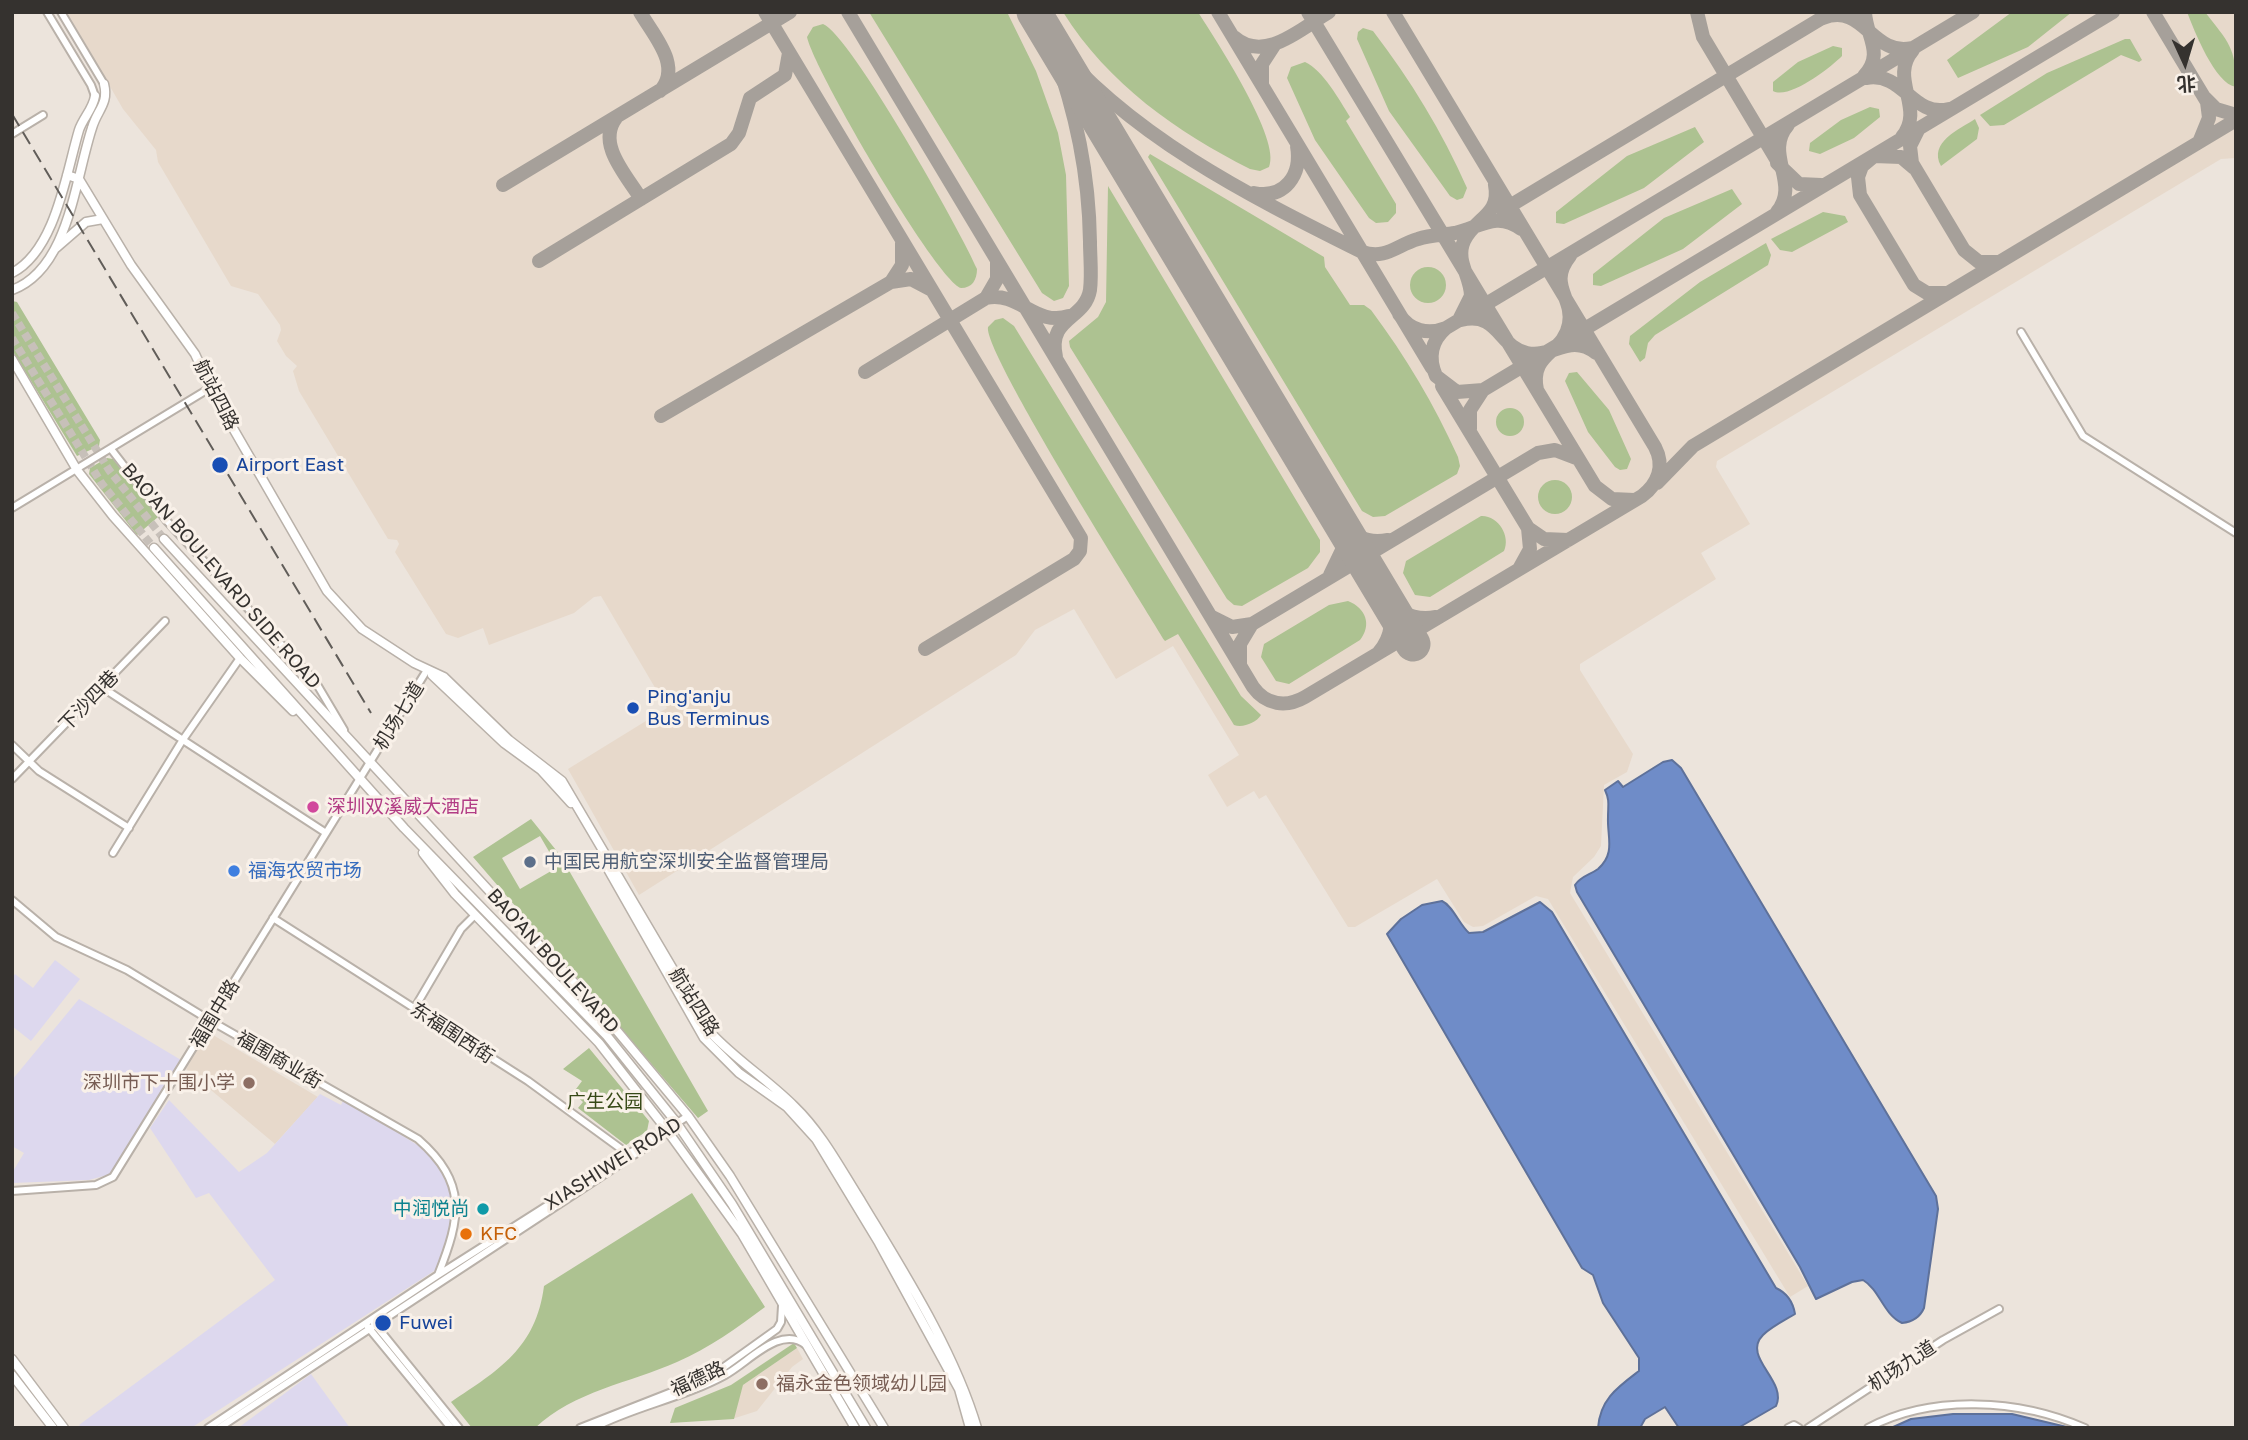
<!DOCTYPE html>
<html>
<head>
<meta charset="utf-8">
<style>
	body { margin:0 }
	#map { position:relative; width:2248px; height:1440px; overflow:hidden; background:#ece4dc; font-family:"Golos Text","Noto Sans SC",sans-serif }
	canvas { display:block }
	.frame { position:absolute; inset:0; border:14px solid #35322f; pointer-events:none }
	.north { position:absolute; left:2150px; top:28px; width:70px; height:70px; -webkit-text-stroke:5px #f9f1e9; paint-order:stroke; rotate:176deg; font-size:19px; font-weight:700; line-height:28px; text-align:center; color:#35322f }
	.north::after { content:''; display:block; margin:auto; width:24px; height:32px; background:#35322f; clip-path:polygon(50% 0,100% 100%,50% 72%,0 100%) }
</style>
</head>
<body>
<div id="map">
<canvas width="2248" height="1440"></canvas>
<div class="frame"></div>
<div class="north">北</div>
</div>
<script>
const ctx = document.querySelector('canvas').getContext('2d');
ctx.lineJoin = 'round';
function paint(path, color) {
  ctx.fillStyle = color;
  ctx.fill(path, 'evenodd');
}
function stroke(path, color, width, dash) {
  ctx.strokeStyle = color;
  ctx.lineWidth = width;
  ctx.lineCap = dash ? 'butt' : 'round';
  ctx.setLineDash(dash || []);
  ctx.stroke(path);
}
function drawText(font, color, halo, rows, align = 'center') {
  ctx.font = font + ' "Golos Text","Noto Sans SC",sans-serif';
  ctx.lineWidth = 6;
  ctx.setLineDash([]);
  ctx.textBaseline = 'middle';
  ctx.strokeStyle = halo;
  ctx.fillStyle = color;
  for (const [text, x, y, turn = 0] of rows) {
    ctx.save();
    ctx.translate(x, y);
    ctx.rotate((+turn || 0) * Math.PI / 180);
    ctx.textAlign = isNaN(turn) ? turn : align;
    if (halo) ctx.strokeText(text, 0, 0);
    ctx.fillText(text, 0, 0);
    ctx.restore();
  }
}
const built = new Path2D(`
	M67 12H2236V158L2221 159 1717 461 1716 467 1750 524 1701 553 1716 579 1580 664V670L1633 754 1627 772 1604 785 1601 846 1594 857 1573 877 1570 893 1808 1286 1790 1297 1548 899 1536 896 1483 926 1473 927 1464 922 1437 879 1355 927H1348L1266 795 1259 799 1254 791 1227 807 1208 775 1239 755 1173 646 1116 679 1074 609 1035 630 1016 655 639 895 568 769 667 708 601 596 594 597 574 613 489 645 483 628 458 638 446 634 395 552 399 544 397 540 388 539 299 391 293 371 297 366 286 356 277 341 281 330 280 325 258 294 231 286 158 162 156 150 123 109Z
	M208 1032 318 1097 275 1144 186 1069Z
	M797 1348 803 1359 792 1367 757 1411 732 1419 743 1385Z`);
const industrial = new Path2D(`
	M55 960 80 979 31 1041 12 1026V979L15 974 33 988Z
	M79 999 181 1060 111 1174 89 1180 12 1183V1173L24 1153 12 1146V1080Z
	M320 1094 341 1105 344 1099 422 1148 439 1164 454 1203 452 1231 437 1269 191 1428H82L79 1425 275 1280 209 1193 196 1198 150 1128 169 1100 239 1172 267 1153Z
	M311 1374 350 1428H238Z`);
const green = new Path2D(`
	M869 12H1007L1036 71 1058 133 1066 175 1069 286 1063 298 1054 301 1042 293Z
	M1063 12H1198C1215 39 1282 140 1269 167L1260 171 1250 169C1177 132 1108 84 1063 12Z
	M2012 12H2072L2028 47 1958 78 1947 60Z
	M2187 12H2205C2229 43 2236 47 2236 87 2215 84 2194 30 2187 12Z
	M823 24C850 34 962 233 977 269 977 280 972 288 961 288 936 279 814 70 807 37L813 27Z
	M1363 28 1373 31C1411 81 1442 131 1467 188L1463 198 1457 200 1450 196 1389 111 1357 39 1358 32Z
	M2125 39H2130L2142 60 2139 62 2121 55 2004 125 1990 126 1980 115 2047 73Z
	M1833 46 1842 48V56C1830 68 1789 100 1773 91V82L1798 62Z
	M1305 62C1323 70 1340 101 1350 117L1346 121 1396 204V213L1388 222 1376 223 1369 218 1315 140 1287 78 1291 67Z
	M1870 107 1879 109 1880 117 1854 138 1820 154 1809 151 1810 143 1841 120Z
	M1975 119 1979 128 1977 139 1941 166C1928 142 1960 129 1975 119Z
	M1695 127 1704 142 1644 188 1564 224 1556 223V212L1627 156Z
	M1150 154 1324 257 1325 267 1350 305H1364L1371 310C1406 357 1434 404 1458 457L1460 466 1457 474 1385 516 1373 517 1362 511 1148 157Z
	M1108 186 1320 540V552L1308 568 1242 606 1234 605 1227 599 1070 347 1069 341 1098 317 1106 302Z
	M1732 189 1742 204 1683 249 1601 286 1593 285V274L1664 218Z
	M1823 212 1845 216 1848 222 1792 252 1780 250 1771 239Z
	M1766 243 1771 255 1768 265 1655 335 1648 343 1645 358 1640 362 1629 344 1630 336 1700 282Z
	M1410 285a18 18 0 1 1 36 0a18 18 0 1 1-36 0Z
	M12 301 17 302 100 440 99 446 77 456 12 350Z
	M1003 318 1014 326 1241 696 1261 715C1256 723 1243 728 1234 725L1178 634 1165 641C1141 601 983 352 988 327L995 320Z
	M1577 372 1609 410 1631 459 1627 469 1620 470 1615 467 1588 432 1565 381 1569 373Z
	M1496 422a14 14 0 1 1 28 0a14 14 0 1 1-28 0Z
	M107 458 113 459 158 517 137 535 89 474 90 468Z
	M1538 497a17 17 0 1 1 34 0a17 17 0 1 1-34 0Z
	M1481 516C1498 515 1511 536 1504 551L1430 597 1415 595 1403 573 1406 561Z
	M1348 601C1366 608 1372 625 1360 640L1289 684 1276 681 1261 657 1264 644 1329 605Z
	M531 819 560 855 708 1111 698 1118 473 857ZM540 836 558 867 520 889 502 858Z
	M589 1048 649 1121 647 1131 626 1145 578 1108 583 1102 573 1093 582 1081 563 1069Z
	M692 1193 765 1307C737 1328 709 1348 677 1362 630 1383 574 1391 535 1428H472L451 1402C499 1370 536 1348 544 1286Z
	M794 1343 797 1348 743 1385 734 1419 670 1423 675 1408 731 1385Z`);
const water = new Path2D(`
	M1672 760 1681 768 1936 1196 1938 1209 1924 1308C1920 1317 1912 1322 1902 1323 1883 1314 1880 1290 1863 1280L1852 1282 1816 1299 1800 1267 1577 892 1575 885C1581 876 1590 875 1598 869 1616 853 1607 837 1608 817 1608 805 1610 801 1605 790L1618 781 1623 787 1663 762Z
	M1442 901C1453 906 1459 924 1469 933L1483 932 1540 902 1552 912 1776 1288C1787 1293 1793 1302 1795 1314 1785 1320 1771 1327 1763 1335 1741 1357 1788 1381 1776 1406L1738 1428H1679L1665 1407 1645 1419 1640 1428H1598C1600 1399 1618 1387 1639 1371V1358L1603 1303 1593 1275 1582 1268 1387 934 1401 919 1422 905Z
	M1953 1414H2012L2071 1428H1891L1911 1419Z`);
const taxiway = new Path2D(`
	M640 12C653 35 683 66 660 91
	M765 12 1081 538 1080 551 1074 559 925 649
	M848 12 1253 687C1266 705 1286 708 1305 697L1642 496C1658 484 1665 466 1655 447L1393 12
	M1218 12 1432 368
	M1308 12 1595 486 1612 499 1634 500
	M1697 12 1703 37 1782 169
	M2153 12 2207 102 2209 118 2200 140
	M1823 18C1864 2 1872 57 1912 48
	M1234 37C1264 64 1302 28 1329 12
	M1049 38C1129 136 1250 196 1362 252 1386 260 1397 245 1418 239 1430 235 1443 235 1455 233 1480 227 1497 211 1521 229
	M1053 49C1076 113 1089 173 1090 242 1090 257 1092 274 1090 290 1085 320 1047 317 1056 357
	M1864 76C1885 53 1866 37 1865 12
	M1866 78C1904 71 1912 118 1949 109
	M1262 84V64L1275 44
	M2205 98 2216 109 2236 115
	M616 118C596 144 627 176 641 199
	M1918 130 1910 146 1912 163 1964 250 1979 262H1998
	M1902 137C1926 108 1888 79 1913 50
	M1777 163 1799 184 1821 185
	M1914 168 1901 157 1874 156 1862 166 1858 177 1860 195 1914 285 1927 293H1945
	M503 185 790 12
	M1254 193C1285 199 1302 175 1297 146
	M1503 210 1832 12
	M1777 212C1801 183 1763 154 1788 125
	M539 261 731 144 739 133 750 98 785 75 789 53
	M891 282 911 279 930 289
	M986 298C1020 291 1035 327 1069 316
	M1399 314C1410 331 1428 335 1446 328L1973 12
	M1460 318 1471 296C1471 276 1455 261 1464 241 1474 218 1501 216 1495 185
	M1461 320C1499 311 1498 347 1527 353 1553 358 1570 333 1596 353
	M1446 328C1431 341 1428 358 1436 376L1457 392 1483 390 2113 12
	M865 372 986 298 997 279V262
	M1442 386 1528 528 1530 549 1519 569
	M1537 390C1529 352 1564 354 1569 324 1574 297 1547 285 1570 256
	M661 416 891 282 902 265V243
	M1470 429V410L1483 390
	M1657 483 1693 446 2236 120
	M1337 518C1350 536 1366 544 1388 540
	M1528 528 1544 539 1568 540
	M1330 575 1343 548 1339 523
	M1384 596C1397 613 1414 621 1436 617
	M1212 617 1232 627 1252 624 1538 453 1555 450 1576 458
	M1379 652C1392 637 1394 619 1386 600
	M1240 664V644L1252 624`);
const runway = new Path2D(`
	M1034 12 1413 644`);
const majorTunnel = new Path2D(`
	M12 313 109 470 164 539
	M12 338 102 484 154 548`);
const minor = new Path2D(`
	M47 12 91 85 95 96
	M61 12 104 84
	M12 134 43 115
	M2021 332 2083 436 2236 533
	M111 449 166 520 315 681 344 730
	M12 508 210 388
	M103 688 326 833
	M12 745 39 771 129 828
	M12 779 165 621
	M113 853 182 741 240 658
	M12 900 56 937 127 970 211 1021 418 1139C468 1183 461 1217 438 1275
	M273 918 528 1081 628 1154
	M414 1009 461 929 475 915
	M12 1191 96 1185 113 1177 427 670
	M374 1323 459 1428
	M368 1327 451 1428
	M208 1428 438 1275 688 1116
	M219 1428 652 1143
	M580 1428 710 1377 777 1329 781 1322 782 1306
	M593 1428C635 1406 683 1398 725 1375 748 1363 780 1324 806 1345
	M1788 1428 1794 1425 1799 1428
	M1808 1428 1943 1340 1999 1309
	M1868 1428C1932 1394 2020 1399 2085 1428`);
const major = new Path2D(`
	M67 175 79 179 131 265 195 354 215 397 327 591 362 629 414 663 444 677 509 740 562 781 710 1032C736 1060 767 1079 794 1106 822 1133 840 1168 861 1201 903 1271 954 1350 977 1428
	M56 248 86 222 103 219
	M12 273C56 250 66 173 79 130 83 118 93 109 95 96
	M12 290C69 269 75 179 92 128 97 110 109 104 104 84
	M12 359 77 470 113 516 240 658 293 711
	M164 539 603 1014 688 1116 730 1176 884 1428
	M154 548 404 828 607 1036 676 1122 732 1204 866 1428
	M432 675 504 743 541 770 571 803
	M423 853 455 894 599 1043 666 1129 742 1234 855 1428
	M608 869 704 1038 739 1073 787 1107 816 1139 879 1243 959 1389 970 1428
	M12 1359 64 1428
	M12 1375 53 1428`);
const rail = new Path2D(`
	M12 114 371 713`);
const markers = [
	[220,465,9,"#1a4fb4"],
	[633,708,7,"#1a4fb4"],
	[313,807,7,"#d1479c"],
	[530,862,7,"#5c6f8a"],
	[234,871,7,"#3f7fe0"],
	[249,1083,7,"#8d6e63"],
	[483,1209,7,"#0f9aa8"],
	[466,1234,7,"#e8710a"],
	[383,1323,9,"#1a4fb4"],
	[762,1384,7,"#8d6e63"]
];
const streetNames = [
	["航站四路",216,395,63],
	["BAO'AN BOULEVARD SIDE ROAD",221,576,49],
	["下沙四巷",89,701,-46],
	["机场七道",399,716,-58],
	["BAO'AN BOULEVARD",553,961,48],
	["航站四路",694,1002,58],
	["福围中路",215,1014,-59],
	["东福围西街",452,1033,33],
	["福围商业街",279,1060,30],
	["XIASHIWEI ROAD",613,1164,-32],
	["机场九道",1902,1366,-33],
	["福德路",698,1379,-25]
];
const transitNames = [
	["Airport East",236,465],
	["Ping'anju",647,697],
	["Bus Terminus",647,719],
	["Fuwei",399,1323]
];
const hotelNames = [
	["深圳双溪威大酒店",327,807]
];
const serviceNames = [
	["中国民用航空深圳安全监督管理局",544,862]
];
const shopNames = [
	["福海农贸市场",248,871]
];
const educationNames = [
	["深圳市下十围小学",235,1083],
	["福永金色领域幼儿园",776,1384,"left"]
];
const parkNames = [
	["广生公园",605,1102]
];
const cultureNames = [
	["中润悦尚",469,1209]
];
const foodNames = [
	["KFC",480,1234]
];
paint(built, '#e7d9cb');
paint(industrial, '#ddd8ee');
paint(green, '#adc291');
paint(water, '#6f8cc8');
stroke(water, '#5e719a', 2);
stroke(taxiway, '#a6a09a', 14);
stroke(runway, '#a6a09a', 35);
stroke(majorTunnel, '#c7c0b9', 8, [8, 4]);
stroke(minor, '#b9b1a9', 10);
stroke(major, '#b9b1a9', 11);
stroke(minor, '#fff', 6);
stroke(major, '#fff', 8);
stroke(rail, '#615d59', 2, [14, 7]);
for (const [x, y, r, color] of markers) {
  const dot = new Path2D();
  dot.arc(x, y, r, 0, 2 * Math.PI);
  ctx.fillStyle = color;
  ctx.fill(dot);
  stroke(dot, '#f9f1e9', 2.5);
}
drawText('19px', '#35322f', '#f9f1e9', streetNames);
drawText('19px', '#164399', '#f9f1e9', transitNames, 'left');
drawText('19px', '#b23c85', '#f9f1e9', hotelNames, 'left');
drawText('19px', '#4e5e75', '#f9f1e9', serviceNames, 'left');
drawText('19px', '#366cbe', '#f9f1e9', shopNames, 'left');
drawText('19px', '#785e54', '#f9f1e9', educationNames, 'right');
drawText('19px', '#374917', '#f9f1e9', parkNames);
drawText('19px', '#0d838f', '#f9f1e9', cultureNames, 'right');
drawText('19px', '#c56008', '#f9f1e9', foodNames, 'left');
</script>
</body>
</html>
